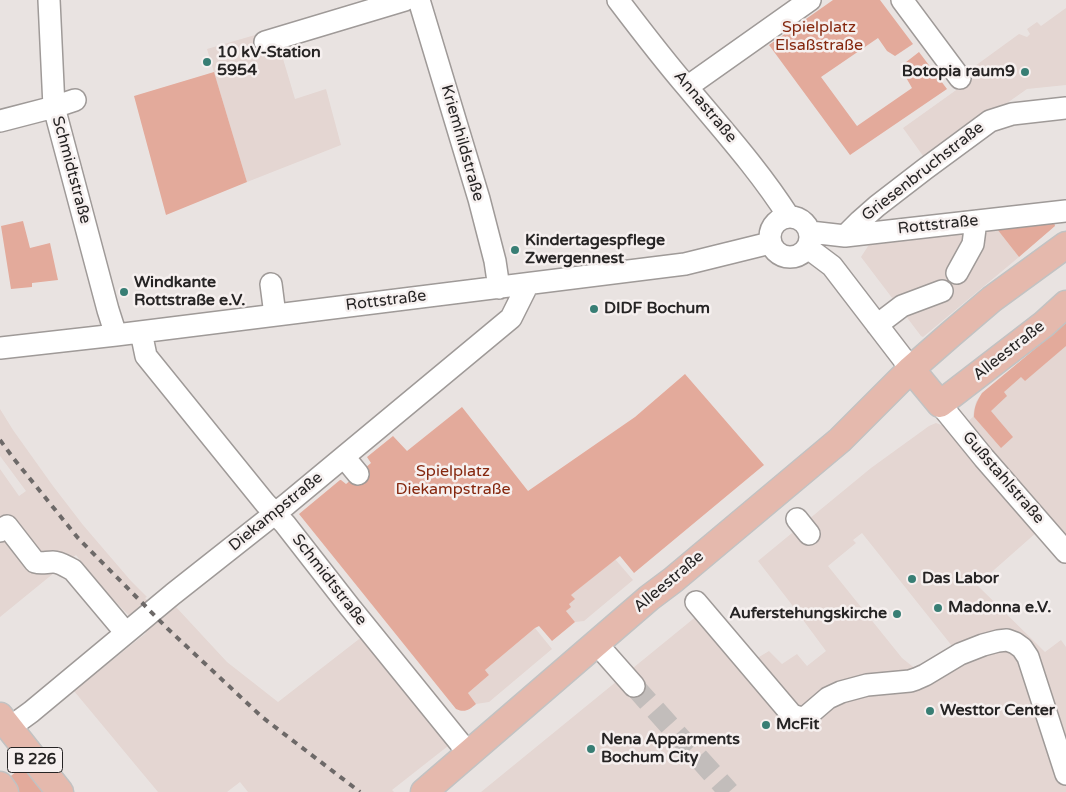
<!DOCTYPE html>
<html>
<head>
<meta charset="utf-8">
<style>
	body { margin:0 }
	canvas { display:block; background:#e9e3e1 }
</style>
</head>
<body>
<canvas width="1066" height="792"></canvas>
<script>
const ctx = document.querySelector('canvas').getContext('2d');
ctx.lineJoin = 'round';
function paint(path, color) {
  ctx.fillStyle = color;
  ctx.fill(path, 'evenodd');
}
function stroke(path, color, width, dash) {
  ctx.strokeStyle = color;
  ctx.lineWidth = width;
  ctx.lineCap = dash ? 'butt' : 'round';
  ctx.setLineDash(dash || []);
  ctx.stroke(path);
}
function drawText(font, color, halo, rows, align = 'center') {
  ctx.font = font + ' "Varela Round",sans-serif';
  ctx.lineWidth = 5;
  ctx.setLineDash([]);
  ctx.textBaseline = 'middle';
  ctx.strokeStyle = halo;
  ctx.fillStyle = color;
  for (const [text, x, y, turn = 0] of rows) {
    ctx.save();
    ctx.translate(x, y);
    ctx.rotate((+turn || 0) * Math.PI / 180);
    ctx.textAlign = isNaN(turn) ? turn : align;
    if (halo) ctx.strokeText(text, 0, 0);
    ctx.fillText(text, 0, 0);
    ctx.restore();
  }
}
const built = new Path2D(`
	M1066 8V85L1027 89 926 160 903 128 980 73 975 66 1019 34 1027 37 1030 34 1027 29 1037 22 1041 26Z
	M255 35 262 57 281 52 295 99 326 89 341 145 247 182 207 49Z
	M997 229 1019 257 923 337 921 336 861 257 872 240Z
	M1066 323V539L966 423 973 417 974 410 976 402 982 393Z
	M0 409 13 430 53 486 83 525 131 581 147 597 145 598 164 617 176 607 227 662 278 702 363 636 451 740 448 746 392 790 394 792H248L240 782 227 792H158L74 691 146 633 103 589 76 555 0 617V469L19 496 26 491 0 456Z
	M936 423 944 426 952 434 1037 532 977 585 1045 652 1061 640 1066 647V792H481L709 606 754 660 769 651 782 664 797 654 807 666 826 651 789 601 758 561 871 468 929 426ZM862 533 952 646 917 670 902 658 828 566 856 543 853 540Z
	M615 559 633 580 584 621 575 622 566 611 570 606 568 605 571 595Z
	M535 628 552 649 489 702 476 704 468 693 489 675 485 670Z`);
const green = new Path2D(`
	M833 0H880L913 44 895 56 887 51 878 38 821 77 857 126 912 88 904 74 901 66 919 52 947 89 850 155 769 45Z
	M214 72 247 182 166 215 134 96Z
	M23 221 30 248 50 243 58 280 32 283V287L11 289 1 226Z
	M1054 222 1055 226 1019 257 997 229Z
	M1066 323V346L1025 381 1021 377 1004 392 1007 396 991 411 1013 437 1001 448 974 417C974 407 977 401 982 393Z
	M685 374 764 465 634 573 620 556 571 595 575 599 569 604 571 607 566 611 575 622 552 641 539 626 535 628 485 670 489 675 468 693 476 704C469 710 465 713 456 709L299 514 340 480H341L346 484 371 463 367 457 393 436 407 451 462 407 528 491 635 417Z
	M26 764 48 792H18L7 779Z`);
const minorTunnel = new Path2D(`
	M634 686 729 792`);
const minor = new Path2D(`
	M49 0 54 107 108 310 116 335
	M419 0 479 199 495 261 499 288
	M618 0C640 29 663 59 687 87 722 129 759 170 789 217
	M902 0 960 78
	M265 42 405 0
	M687 87 810 0
	M0 121 54 107 75 100
	M770 237a20 20 0 1 1 40 0a20 20 0 1 1-40 0Z
	M810 232 845 236 1066 211
	M845 236 860 221 877 206 925 169 990 121 1012 114 1066 108
	M808 248 832 266 911 369
	M957 273 973 244 976 221
	M271 284 275 315
	M877 325 902 306 942 291
	M141 332 146 356 265 503 285 524 349 606 469 754
	M0 348 116 335 685 264 770 243
	M940 404 984 458 1066 552
	M344 457 358 474
	M797 519 809 534
	M0 531 7 526 35 562C42 564 46 562 53 562 60 562 67 567 73 570L126 633
	M696 602 792 715 801 718 807 716 828 698 841 692 867 685 910 681 916 679 925 675 960 654 983 645 998 641 1007 640 1015 643 1022 648 1028 657 1066 774
	M596 643 634 686
	M9 728 31 712 173 594 287 504 511 318 528 284`);
const major = new Path2D(`
	M911 369 940 404 1044 324 1066 304
	M0 716 60 792
	M0 785 5 792
	M424 792 649 598 673 580 840 440 911 369 951 334 992 299 1066 245`);
const rail = new Path2D(`
	M0 440 14 459 78 538 168 629 262 717 360 792`);
const markers = [
	[207,62,5,"#387e74"],
	[1025,72,5,"#387e74"],
	[515,250,5,"#387e74"],
	[124,292,5,"#387e74"],
	[594,309,5,"#387e74"],
	[912,579,5,"#387e74"],
	[938,608,5,"#387e74"],
	[897,614,5,"#387e74"],
	[930,711,5,"#387e74"],
	[766,725,5,"#387e74"],
	[591,749,5,"#387e74"]
];
const shields = [
	[35,760,55]
];
const shieldNames = [
	["B 226",35,760]
];
const parkNames = [
	["Spielplatz",819,28],
	["Elsaßstraße",819,46],
	["Spielplatz",453,472],
	["Diekampstraße",453,490]
];
const poiNames = [
	["10 kV-Station",217,53],
	["5954",217,71],
	["Botopia raum9",1015,72,"right"],
	["Kindertagespflege",525,241],
	["Zwergennest",525,259],
	["Windkante",134,283],
	["Rottstraße e.V.",134,301],
	["DIDF Bochum",604,309],
	["Das Labor",922,579],
	["Madonna e.V.",948,608],
	["Auferstehungskirche",887,614,"right"],
	["Westtor Center",940,711],
	["McFit",776,725],
	["Nena Apparments",601,740],
	["Bochum City",601,758]
];
const streetNames = [
	["Annastraße",705,107,50],
	["Kriemhildstraße",462,143,74],
	["Schmidtstraße",71,170,75],
	["Griesenbruchstraße",923,172,-38],
	["Rottstraße",938,225,-6],
	["Rottstraße",386,301,-7],
	["Alleestraße",1009,351,-38],
	["Gußstahlstraße",1003,478,49],
	["Diekampstraße",276,512,-39],
	["Schmidtstraße",329,580,52],
	["Alleestraße",669,582,-40]
];
paint(built, '#e4d6d2');
paint(green, '#e3aa9b');
stroke(minorTunnel, '#c2bdbb', 21, [21, 11]);
stroke(minor, '#9f9a98', 24);
stroke(major, '#c2c2c2', 29);
stroke(minor, '#fff', 21);
stroke(major, '#e5b9ad', 26);
stroke(rail, '#6d6968', 4, [6, 6]);
for (const [x, y, r, color] of markers) {
  const dot = new Path2D();
  dot.arc(x, y, r, 0, 2 * Math.PI);
  ctx.fillStyle = color;
  ctx.fill(dot);
  stroke(dot, '#f6f0ef', 2);
}
for (const [x, y, w] of shields) {
  const box = new Path2D();
  box.roundRect(x - w / 2, y - 12.5, w, 25, 4);
  ctx.fillStyle = '#f6f0ef';
  ctx.fill(box);
  stroke(box, '#262424', 1);
}
drawText('bold 15px', '#262424', null, shieldNames);
drawText('16px', '#85270e', '#f6f0ef', parkNames);
drawText('bold 16px', '#262424', '#f6f0ef', poiNames, 'left');
drawText('16px', '#262424', '#f6f0ef', streetNames);
</script>
</body>
</html>
